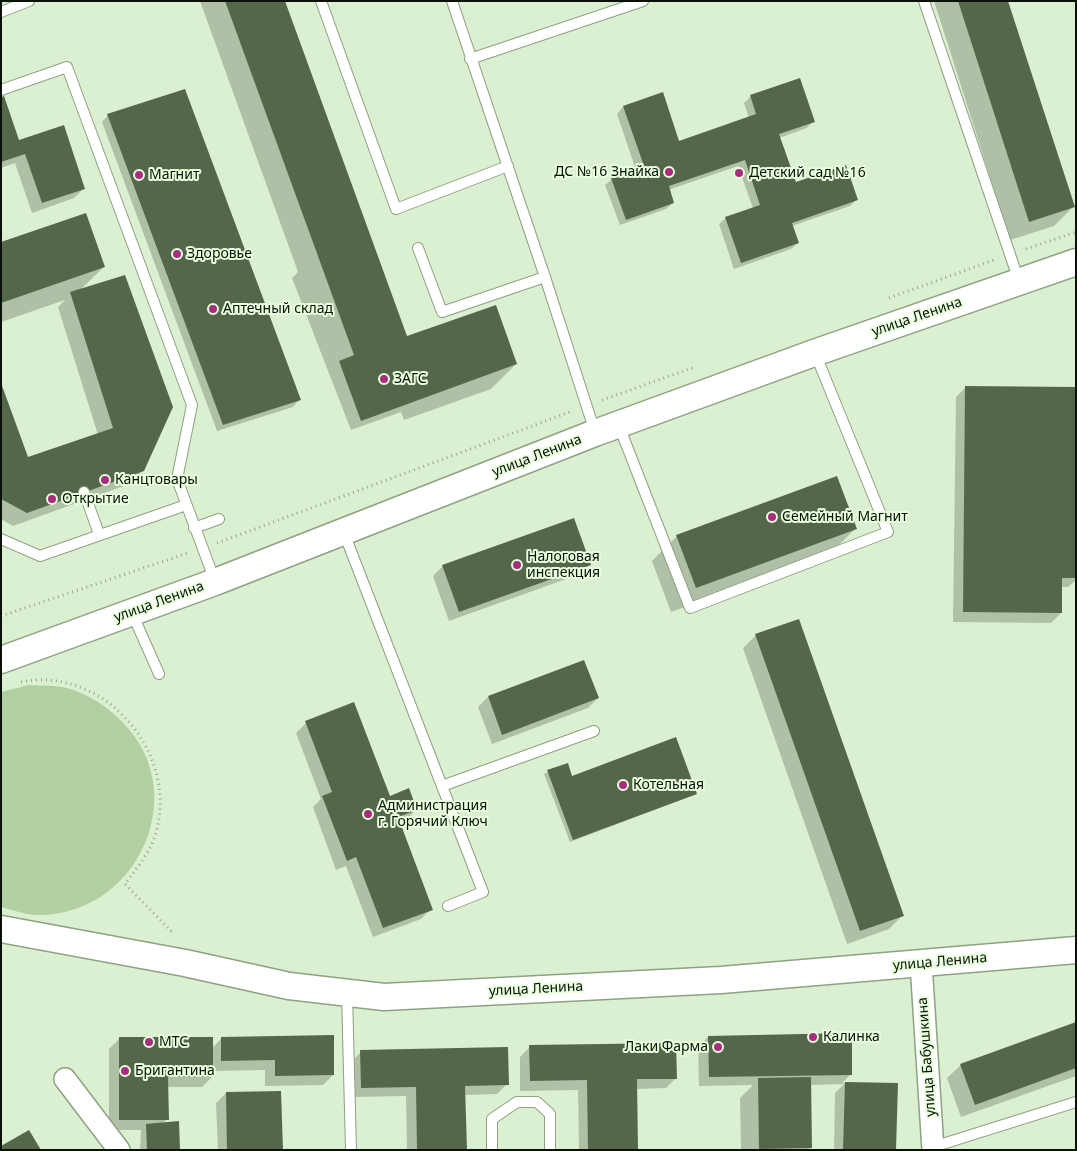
<!DOCTYPE html>
<html>
<head>
<meta charset="utf-8">
<style>
	body { margin:0 }
	#map { position:relative; width:1077px; height:1151px; overflow:hidden; background:#dbf0d0; font-family:"Noto Sans",sans-serif }
	canvas { display:block }
	.frame { position:absolute; inset:0; border:2px solid #0a1107; pointer-events:none }
</style>
</head>
<body>
<div id="map">
<canvas width="1077" height="1151"></canvas>
<div class="frame"></div>
</div>
<script>
const ctx = document.querySelector('canvas').getContext('2d');
ctx.lineJoin = 'round';
function paint(path, color) {
  ctx.fillStyle = color;
  ctx.fill(path, 'evenodd');
}
function stroke(path, color, width, dash) {
  ctx.strokeStyle = color;
  ctx.lineWidth = width;
  ctx.lineCap = dash ? 'butt' : 'round';
  ctx.setLineDash(dash || []);
  ctx.stroke(path);
}
function drawText(font, color, halo, rows, align = 'center') {
  ctx.font = font + ' "Noto Sans",sans-serif';
  ctx.lineWidth = 4;
  ctx.setLineDash([]);
  ctx.textBaseline = 'middle';
  ctx.strokeStyle = halo;
  ctx.fillStyle = color;
  for (const [text, x, y, turn = 0] of rows) {
    ctx.save();
    ctx.translate(x, y);
    ctx.rotate((+turn || 0) * Math.PI / 180);
    ctx.textAlign = isNaN(turn) ? turn : align;
    if (halo) ctx.strokeText(text, 0, 0);
    ctx.fillText(text, 0, 0);
    ctx.restore();
  }
}
const green = new Path2D(`
	M29 685C41 686 55 685 67 688 85 693 102 703 116 716 197 786 140 918 35 915 24 914 12 910 1 907V692Z`);
const shadow = new Path2D(`
	M200 1H284L406 338 516 364 491 389 404 420 401 412 351 430 292 278 298 272Z
	M934 1H1007L1073 207 1054 226 1010 240Z
	M799 80 813 121 807 128 779 138 795 184 857 199 850 206 792 226 798 243 791 249 734 269 719 224 726 218 753 208 738 166 668 190 673 203 666 209 620 225 605 185 612 179 636 170 617 114 623 107 662 94 679 142 749 118 744 103 750 97Z
	M1 98 19 142 84 188 74 198 32 213 15 163 1 168Z
	M108 115 299 400 293 407 217 431 102 122Z
	M1 244 104 267 80 290 143 470 129 484 13 526 1 519V386L28 459 98 435 58 307 65 300 1 322Z
	M966 387 1076 388V580L1068 587H1061V613L1051 623 953 622 956 397Z
	M855 529 830 554 671 612 652 561 677 536Z
	M590 564 580 574 449 621 433 576 443 566Z
	M756 635 902 916 889 929 847 944 743 648Z
	M488 697 598 698 588 708 492 744 478 707Z
	M306 723 389 797 416 810 406 820 399 822 431 909 421 919 373 937 346 866 336 870 313 807 321 799 296 733Z
	M567 764 572 777 696 794 570 842 544 774Z
	M1076 1023V1076L961 1117 947 1078 961 1065Z
	M708 1037 851 1074 842 1083 897 1085 895 1150H834L835 1093 844 1084 810 1085V1148L808 1150H741L740 1098 753 1085 699 1086 698 1047Z
	M222 1038 333 1075 323 1085 265 1086V1070L212 1071V1077L202 1087H167V1119L163 1124 179 1150H140L141 1130H109V1049L119 1039 212 1048Z
	M530 1047 676 1078 666 1088 636 1089 637 1150H579L578 1090 520 1091V1057Z
	M361 1052 507 1084 497 1094 464 1095 465 1150H407L406 1096 352 1097 351 1062Z
	M226 1093 282 1150H218L216 1103Z`);
const building = new Path2D(`
	M225 1H285L407 336 496 305 517 364 361 421 339 361 354 355Z
	M958 1H1008L1075 207 1029 222Z
	M800 78 815 122 779 134 796 182 846 165 858 200 792 223 799 243 741 263 725 217 760 205 745 160 669 186 674 203 626 220 611 178 644 166 623 106 663 92 679 141 756 114 750 95Z
	M185 89 301 400 223 425 107 114Z
	M4 96 19 140 64 125 85 189 42 203 25 154 1 162V97Z
	M86 213 105 267 1 303V242Z
	M125 275 173 407 144 471 27 513 1 499V383L28 457 113 428 70 292Z
	M965 386 1076 387V578H1062V613L963 612Z
	M837 476 857 529 696 588 676 535Z
	M574 518 591 565 459 612 442 565Z
	M799 619 904 916 860 931 755 634Z
	M584 660 599 698 502 735 488 696Z
	M354 702 390 796 409 788 417 810 398 817 433 910 383 928 356 857 347 861 322 796 332 792 305 721Z
	M676 737 697 794 573 840 547 770 568 763 572 776Z
	M1076 1022V1068L975 1105 960 1064Z
	M852 1033V1075L709 1077 708 1036Z
	M334 1035V1075L275 1076V1060L221 1061V1037Z
	M119 1037H213V1077H168L169 1120H119Z
	M676 1043 677 1079H637L638 1150H588L587 1080 530 1081 529 1045Z
	M508 1047 509 1085 465 1086 467 1150H417L416 1087 361 1088 360 1050Z
	M811 1077 812 1148 759 1149 758 1078Z
	M845 1082 898 1083 896 1150H843Z
	M281 1091 283 1150H227L226 1092Z
	M179 1121 180 1150H147L146 1124Z
	M29 1130 41 1150H1V1146Z`);
const path = new Path2D(`
	M1026 249 1076 232
	M889 298 994 260
	M602 400 695 367
	M217 543 570 412
	M1 616 188 553
	M21 682C105 665 181 755 155 836 149 854 136 869 125 884L174 934`);
const service = new Path2D(`
	M321 1 396 209 508 166
	M452 1 545 277 595 432
	M924 1 1019 281
	M1 12 29 1
	M470 59 643 1
	M1 90 67 67 192 405 177 479 215 581
	M418 248 442 312 545 277
	M619 426 690 608 888 532 815 353
	M84 492 99 534
	M194 528 219 519
	M344 533 483 892 448 906
	M1 539 40 556 186 505
	M132 613 159 674
	M442 786 594 731
	M347 993 351 1150
	M933 1147 1076 1102
	M492 1150V1119L517 1102H537L550 1114V1150`);
const minor = new Path2D(`
	M921 963 933 1150
	M65 1079 119 1150`);
const tertiary = new Path2D(`
	M1 660 215 582 595 433 814 353 1076 262
	M1 929 185 963 289 986 384 997 721 980 1076 950`);
const markers = [
	[669,172,5,"#a92d7f"],
	[739,173,5,"#a92d7f"],
	[139,175,5,"#a92d7f"],
	[177,254,5,"#a92d7f"],
	[213,309,5,"#a92d7f"],
	[384,379,5,"#a92d7f"],
	[105,480,5,"#a92d7f"],
	[52,499,5,"#a92d7f"],
	[772,517,5,"#a92d7f"],
	[517,565,5,"#a92d7f"],
	[623,785,5,"#a92d7f"],
	[368,814,5,"#a92d7f"],
	[813,1037,5,"#a92d7f"],
	[149,1042,5,"#a92d7f"],
	[718,1047,5,"#a92d7f"],
	[125,1071,5,"#a92d7f"]
];
const poiNames = [
	["ДС №16 Знайка",659,172,"right"],
	["Детский сад №16",749,173],
	["Магнит",149,175],
	["Здоровье",187,254],
	["Аптечный склад",223,309],
	["ЗАГС",394,379],
	["Канцтовары",115,480],
	["Открытие",62,499],
	["Семейный Магнит",782,517],
	["Налоговая",527,557],
	["инспекция",527,573],
	["Котельная",633,785],
	["Администрация",378,806],
	["г. Горячий Ключ",378,822],
	["Калинка",823,1037],
	["МТС",159,1042],
	["Лаки Фарма",708,1047,"right"],
	["Бригантина",135,1071]
];
const streetNames = [
	["улица Ленина",917,317,-19],
	["улица Ленина",537,456,-21],
	["улица Ленина",159,602,-20],
	["улица Ленина",940,962,-5],
	["улица Ленина",536,989,-3],
	["улица Бабушкина",927,1057,-94]
];
paint(green, '#b1cfa1');
paint(shadow, '#0003');
paint(building, '#55674b');
stroke(service, '#8da183', 12);
stroke(minor, '#8da183', 24);
stroke(tertiary, '#8da183', 29);
stroke(path, '#97a78e', 3, [1, 4]);
stroke(service, '#fff', 10);
stroke(minor, '#fff', 21);
stroke(tertiary, '#fff', 26);
for (const [x, y, r, color] of markers) {
  const dot = new Path2D();
  dot.arc(x, y, r, 0, 2 * Math.PI);
  ctx.fillStyle = color;
  ctx.fill(dot);
  stroke(dot, '#e8fedd', 2);
}
drawText('14px', '#0a1107', '#e8fedd', poiNames, 'left');
drawText('14px', '#0a1107', '#e8fedd', streetNames);
</script>
</body>
</html>
